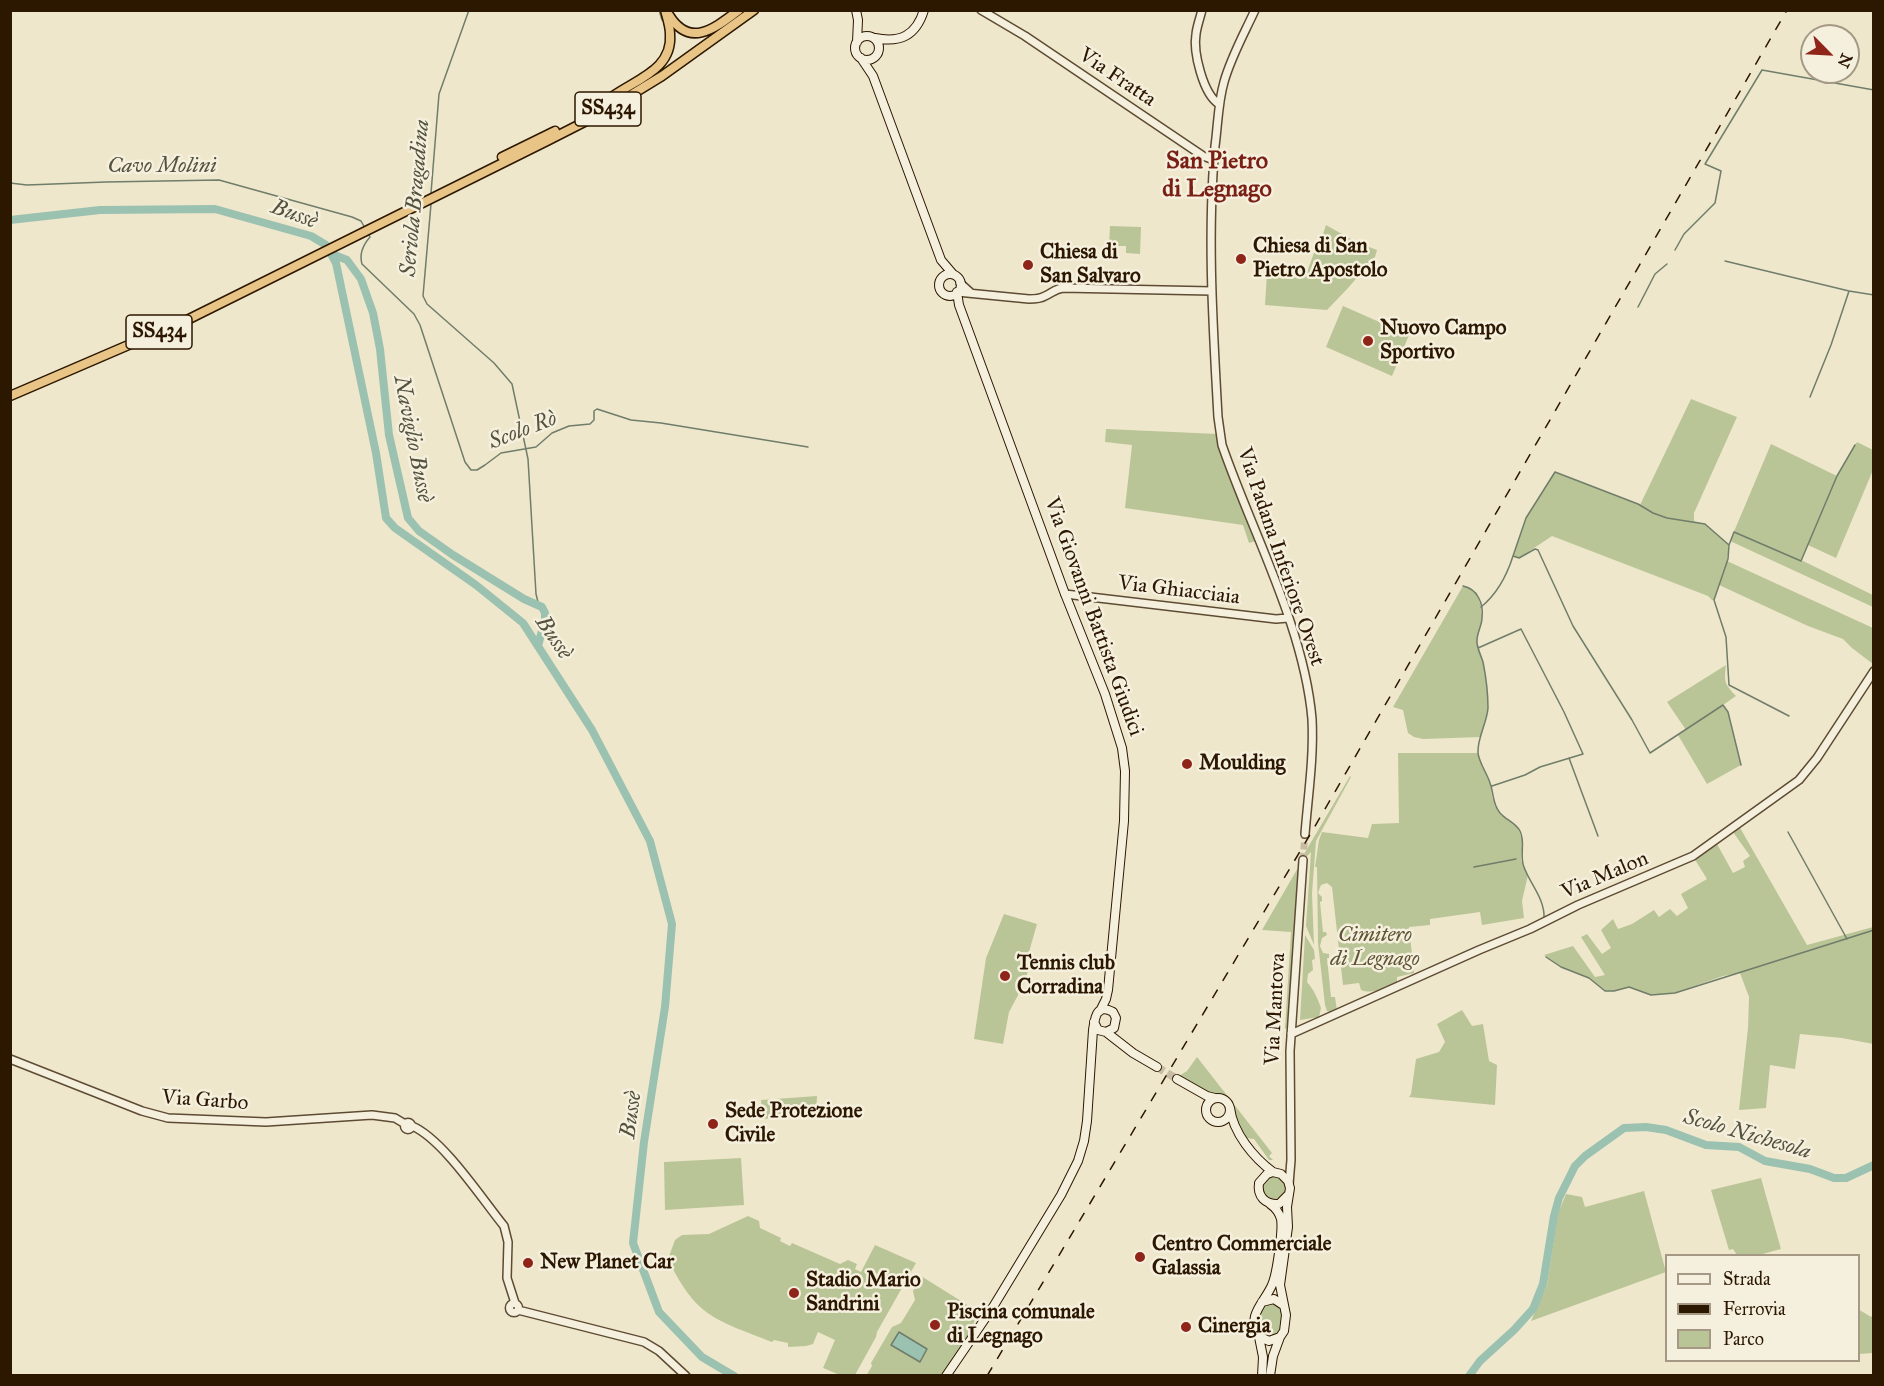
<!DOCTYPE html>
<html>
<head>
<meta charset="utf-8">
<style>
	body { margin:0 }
	#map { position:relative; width:1884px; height:1386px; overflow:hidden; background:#efe7cb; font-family:"IM FELL Great Primer",serif }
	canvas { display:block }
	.frame { position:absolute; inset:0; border:12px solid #2c1700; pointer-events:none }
	.legend { position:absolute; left:1665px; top:1254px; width:195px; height:108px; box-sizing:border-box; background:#f5efdd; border:2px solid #a59985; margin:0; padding:8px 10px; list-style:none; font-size:18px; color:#2c1700 }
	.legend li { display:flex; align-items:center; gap:12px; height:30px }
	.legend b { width:30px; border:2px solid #a59985 }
	.north { position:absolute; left:1800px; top:24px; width:60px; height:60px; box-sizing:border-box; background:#f5efdd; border:2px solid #a59985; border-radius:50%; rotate:114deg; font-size:16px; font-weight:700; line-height:24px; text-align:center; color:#2c1700 }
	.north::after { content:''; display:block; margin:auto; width:21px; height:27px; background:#8f2418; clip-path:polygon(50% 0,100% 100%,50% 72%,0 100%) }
</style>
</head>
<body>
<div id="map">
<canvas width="1884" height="1386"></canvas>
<div class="frame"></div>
<ul class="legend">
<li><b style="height:8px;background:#f5efdd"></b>Strada</li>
<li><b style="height:8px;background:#2c1700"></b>Ferrovia</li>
<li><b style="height:16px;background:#bac597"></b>Parco</li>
</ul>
<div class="north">N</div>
</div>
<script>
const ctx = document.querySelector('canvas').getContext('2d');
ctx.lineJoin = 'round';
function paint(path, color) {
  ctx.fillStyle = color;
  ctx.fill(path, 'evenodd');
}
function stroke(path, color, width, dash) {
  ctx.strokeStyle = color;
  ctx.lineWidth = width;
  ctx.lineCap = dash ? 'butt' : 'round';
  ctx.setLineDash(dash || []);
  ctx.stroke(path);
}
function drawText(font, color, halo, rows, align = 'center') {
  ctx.font = font + ' "IM FELL Great Primer",serif';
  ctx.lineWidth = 5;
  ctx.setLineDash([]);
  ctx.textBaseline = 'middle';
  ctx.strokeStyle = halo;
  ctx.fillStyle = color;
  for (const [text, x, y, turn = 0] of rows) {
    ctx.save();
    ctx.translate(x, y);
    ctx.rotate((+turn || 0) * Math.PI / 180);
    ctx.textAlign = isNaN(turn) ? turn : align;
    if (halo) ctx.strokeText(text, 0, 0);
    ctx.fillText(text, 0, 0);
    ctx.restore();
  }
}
const green = new Path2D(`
	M1326 225 1356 242 1377 250 1375 257 1348 288 1327 310 1265 305 1267 273 1306 275 1320 236 1322 237Z
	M1110 226 1141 227 1140 254 1126 253V246H1109Z
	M1343 306 1409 335 1392 376 1326 347Z
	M1691 399 1737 417 1694 513V521L1705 524 1729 545 1727 561 1873 628V664L1852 648 1843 639 1808 626 1719 585 1714 600H1712L1708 596 1552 536 1519 558 1513 556 1526 518 1555 472 1640 505Z
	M1106 429 1218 434 1256 541 1249 543 1243 525 1125 508 1132 445 1105 442Z
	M1857 442 1873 450V470L1836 558 1808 545 1801 560 1873 595V607L1730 541 1771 444 1837 476Z
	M1463 586 1471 588 1477 593 1481 607 1482 618 1477 641 1483 662 1487 691 1488 710 1481 737 1423 739 1414 737 1408 733 1403 710 1393 707Z
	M1726 665C1724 682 1724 683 1736 696L1723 705 1728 712 1741 765 1707 784 1678 735 1686 730 1667 702Z
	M1398 753H1478L1491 786 1492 796 1495 806 1500 814 1517 826 1523 841 1521 860 1528 875 1522 901 1524 918 1482 925 1480 912 1430 919V925L1409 927 1414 973 1397 977V983C1385 987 1374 995 1361 990L1359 983 1343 985 1332 887 1327 883 1321 885 1318 893 1322 897V901L1320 902 1323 932H1326L1327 935 1322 938 1320 946 1323 953 1329 954V958H1327L1331 997H1335L1337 1011 1332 1013 1327 1011 1325 1005 1318 943 1317 867H1315L1319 840 1322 832 1368 838 1372 824 1399 823Z
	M1350 776 1351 777 1316 841 1312 893 1314 945 1306 926 1311 852 1297 866Z
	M1739 826 1807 945 1873 927V1044L1842 1038 1800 1034 1795 1069 1770 1065 1766 1108 1739 1110 1748 1028 1749 997 1740 973 1723 976 1675 993 1651 995 1629 987 1614 991H1605L1589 978 1561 967 1544 955 1573 946 1595 977 1605 975 1581 937 1587 934 1602 954 1611 948 1601 930 1613 919 1618 929 1632 924 1654 910 1659 917 1670 909 1677 916 1688 908 1681 894 1707 879 1694 858 1717 844 1733 873 1745 867 1743 861 1750 856 1733 832Z
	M1299 866 1289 1027 1285 1029 1291 932 1262 930Z
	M1004 914 1037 924 1029 952 1030 965 1023 986 1009 1012 1003 1044 974 1039 986 958Z
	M1305 935 1314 950 1315 959 1312 960 1313 970 1308 974 1307 982C1314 990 1318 999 1321 1008L1319 1017 1300 1020Z
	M1462 1010 1472 1026 1483 1024 1489 1061 1497 1065 1495 1105 1409 1097 1411 1094 1416 1059 1439 1052 1445 1042 1437 1024Z
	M1197 1057 1272 1153 1269 1156 1273 1160H1269L1254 1139 1246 1138 1235 1123 1233 1106 1229 1099 1220 1094 1212 1095 1179 1076 1187 1071Z
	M817 1096 816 1114 763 1119 761 1100Z
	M741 1158 744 1205 665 1210 664 1162Z
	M1262 1187a12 12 0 1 1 24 0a12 12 0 1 1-24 0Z
	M1761 1178 1781 1249 1759 1255H1737L1733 1249 1729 1250 1711 1190Z
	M1644 1191 1666 1272 1531 1321 1547 1285 1558 1214 1566 1194 1582 1197 1585 1207Z
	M748 1216 759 1221 760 1228 781 1238 780 1241 790 1246 792 1243 840 1264 848 1260 857 1264 855 1269 861 1272 875 1245 916 1263 877 1332 876 1337 855 1375H840L823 1368 835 1340 818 1332 813 1344 806 1346 788 1347V1343L774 1340 772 1342C748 1332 715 1323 696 1303 684 1290 675 1274 668 1259L675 1240 682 1235 709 1234Z
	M921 1276 977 1311 971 1334 943 1375 866 1376 872 1366 871 1363 892 1327 901 1323 915 1300 913 1291Z
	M1268 1304H1275L1282 1312 1279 1331 1271 1337 1264 1335C1256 1326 1258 1310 1268 1304Z
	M1858 1309 1871 1317 1873 1314V1353L1859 1354Z`);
const water = new Path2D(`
	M899 1332 927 1349 920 1362 891 1345Z`);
const stream = new Path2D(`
	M659 10 662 20
	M10 183 27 185 106 182 219 180 352 217 361 221 365 228
	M431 193 439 94 469 10
	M431 204 423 296 427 304 494 363 512 384 528 459 536 594 539 606
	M369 235 370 237C363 245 359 254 362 264L414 314 420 325 465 462 471 470H477L485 465 501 453 536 447 552 433 569 426 590 424 594 420V411L597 409 631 420 661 423 808 447
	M1675 250 1684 234 1715 203 1721 171 1705 164 1762 70 1874 90
	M1725 261 1849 291 1874 295
	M1638 307 1655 274 1667 264
	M1810 397 1831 345 1849 291
	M1729 545 1734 532 1801 561 1837 476 1855 445
	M1513 556 1526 518 1555 472 1638 504 1653 513 1667 518 1705 524 1729 545 1728 559 1714 600 1726 637 1729 685 1789 716
	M1463 586C1477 589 1484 603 1482 618 1482 625 1477 633 1477 640 1476 647 1481 655 1483 662 1486 677 1488 693 1488 708 1487 723 1477 738 1478 753 1479 763 1487 773 1490 783 1494 793 1492 804 1500 813 1506 820 1516 823 1520 831 1526 843 1519 855 1524 867 1530 884 1545 899 1544 918
	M1481 607C1497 594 1507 575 1513 556L1519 558 1535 549 1538 550 1573 626 1632 720 1650 753 1723 705 1728 712 1741 765
	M1478 648 1521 629 1564 712 1583 754 1540 767 1525 775 1492 786
	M1569 758 1598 836
	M1788 832 1847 939
	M1474 867 1516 859
	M1546 957 1561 967 1589 978 1605 991H1614L1629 987 1651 995 1675 993 1874 930`);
const river = new Path2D(`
	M10 220 100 210 215 209 311 236 326 245 336 263 376 453 386 518 395 528 476 585 523 623 592 730 650 841 672 924 665 1007 644 1142 633 1243 659 1312 702 1357 734 1376
	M332 254 347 260 361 279 373 313 380 349 389 435 408 518 419 531 453 555 524 599 542 607 545 613V619L538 646
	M1469 1376 1480 1361 1514 1330 1533 1309 1543 1284 1554 1216 1559 1198 1575 1166 1585 1156 1624 1128 1646 1127 1666 1130 1706 1145 1739 1147 1765 1161 1810 1169 1834 1178H1846L1874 1165`);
const tertiaryTunnel = new Path2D(`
	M1303 860 1305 834`);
const secondaryTunnel = new Path2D(`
	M1157 1067 1177 1079`);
const tertiary = new Path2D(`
	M981 10 1025 36 1203 156 1214 160
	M1202 10C1200 18 1197 26 1196 34 1193 52 1203 94 1219 104
	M1255 10C1244 34 1231 57 1224 82 1218 103 1218 124 1215 146 1207 236 1213 326 1218 417L1222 445C1252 532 1304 627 1312 719 1314 757 1308 796 1305 834
	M960 283 970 292
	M957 292 1029 299C1034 299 1040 299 1045 296 1052 293 1055 289 1063 288L1212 291
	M1065 594 1276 619 1288 618
	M1291 1034 1479 950 1530 929 1578 905 1693 856 1799 780 1817 758 1874 671
	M10 1059 142 1111 168 1118 266 1122 372 1115 395 1118 405 1124
	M404.5 1126a3.5 3.5 0 1 1 7 0a3.5 3.5 0 1 1-7 0Z
	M412 1126C443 1139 482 1199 504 1226L508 1242 507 1278 515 1303
	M1289 1184 1291 1160 1290 1051 1303 860
	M509.5 1308a4.5 4.5 0 1 1 9 0a4.5 4.5 0 1 1-9 0Z
	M518 1310 644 1342 659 1351 686 1376`);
const secondary = new Path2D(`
	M856 10 858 20 857 42
	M855 48a12 12 0 1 1 24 0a12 12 0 1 1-24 0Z
	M875 38C900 43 916 36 924 10
	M861 58 873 76 941 260 953 274
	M939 285a11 11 0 1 1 22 0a11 11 0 1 1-22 0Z
	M957 292 959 305 1065 594 1105 694 1122 748 1125 771 1124 821 1108 990 1106 999 1100 1011
	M1106 1032 1133 1053 1157 1067
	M1177 1079 1207 1096 1215 1098
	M1206 1110a12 12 0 1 1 24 0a12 12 0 1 1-24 0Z
	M1230 1108C1233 1133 1254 1158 1273 1172
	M1270 1204C1276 1208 1279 1212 1281 1219 1283 1230 1277 1274 1272 1285 1265 1302 1246 1315 1258 1336L1269 1341 1280 1337 1284 1331 1286 1315 1280 1285 1288 1227 1287 1207 1290 1188 1288 1181 1281 1174 1273 1172 1267 1174 1259 1183C1257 1196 1265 1205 1279 1204L1288 1195
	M1262 1302 1274 1299 1283 1305
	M1259 1337 1263 1357 1262 1376
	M946 1376 993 1307 1061 1195 1078 1161 1084 1141 1087 1121 1093 1030C1095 1018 1096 1003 1113 1012L1116 1018 1114 1028 1106 1032 1098 1030 1094 1022
	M1270 1376 1273 1356 1280 1337`);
const trunk = new Path2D(`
	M669 15C690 49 715 28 739 10
	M598 108C603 104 608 99 613 96 637 79 673 69 670 34 670 26 667 18 665 10
	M502 157 555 131
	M10 396 189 319 547 141 600 114 662 76 754 10`);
const rail = new Path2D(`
	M987 1376 1314 828 1787 10`);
const markers = [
	[1241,259,6,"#8f2418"],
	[1028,265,6,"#8f2418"],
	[1368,341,6,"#8f2418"],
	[1187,764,6,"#8f2418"],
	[1005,976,6,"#8f2418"],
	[713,1124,6,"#8f2418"],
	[1140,1257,6,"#8f2418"],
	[528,1263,6,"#8f2418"],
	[794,1293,6,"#8f2418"],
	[935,1325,6,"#8f2418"],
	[1186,1327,6,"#8f2418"]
];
const shields = [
	[608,109,66],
	[159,332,66]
];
const shieldNames = [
	["SS434",608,109],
	["SS434",159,332]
];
const streetNames = [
	["Via Fratta",1117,78,34],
	["Via Padana Inferiore Ovest",1280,557,71],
	["Via Ghiacciaia",1179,591,7],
	["Via Giovanni Battista Giudici",1093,617,70],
	["Via Malon",1605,876,-23],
	["Via Mantova",1276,1009,-87],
	["Via Garbo",205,1101,4]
];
const poiNames = [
	["Chiesa di San",1253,247],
	["Pietro Apostolo",1253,271],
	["Chiesa di",1040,253],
	["San Salvaro",1040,277],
	["Nuovo Campo",1380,329],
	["Sportivo",1380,353],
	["Moulding",1199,764],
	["Tennis club",1017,964],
	["Corradina",1017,988],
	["Sede Protezione",725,1112],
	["Civile",725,1136],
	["Centro Commerciale",1152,1245],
	["Galassia",1152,1269],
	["New Planet Car",540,1263],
	["Stadio Mario",806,1281],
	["Sandrini",806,1305],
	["Piscina comunale",947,1313],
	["di Legnago",947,1337],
	["Cinergia",1198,1327]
];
const parkNames = [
	["Cimitero",1375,936],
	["di Legnago",1375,960]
];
const waterNames = [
	["Cavo Molini",162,167],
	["Seriola Bragadina",416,198,-85],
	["Bussè",294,215,20],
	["Scolo Rò",523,431,-21],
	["Naviglio Bussè",412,439,79],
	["Bussè",553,638,56],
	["Bussè",632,1115,-82],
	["Scolo Nichesola",1747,1135,16]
];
const quarterNames = [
	["San Pietro",1217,162],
	["di Legnago",1217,190]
];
paint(green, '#bac597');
paint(water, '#9bc1b1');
stroke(water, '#6f7d6a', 1.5);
stroke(stream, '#6f7d6a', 1.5);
stroke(river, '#9bc1b1', 8);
stroke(tertiaryTunnel, '#c8bda2', 7, [7, 3.5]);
stroke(secondaryTunnel, '#c8bda2', 8, [8, 4]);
stroke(tertiary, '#5d4b33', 10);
stroke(secondary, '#2c1700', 10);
stroke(trunk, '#2c1700', 11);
stroke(tertiary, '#f5efdd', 7);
stroke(secondary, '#f5efdd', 8);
stroke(trunk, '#e8c486', 8);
stroke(rail, '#2c1700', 1.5, [10, 10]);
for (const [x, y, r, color] of markers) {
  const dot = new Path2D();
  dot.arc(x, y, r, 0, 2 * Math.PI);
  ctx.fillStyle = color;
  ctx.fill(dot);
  stroke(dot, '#f5efdd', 2);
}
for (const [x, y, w] of shields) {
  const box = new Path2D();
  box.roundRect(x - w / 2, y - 17, w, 34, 4.5);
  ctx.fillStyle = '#f5efdd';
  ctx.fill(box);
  stroke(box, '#2c1700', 1.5);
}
drawText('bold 20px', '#2c1700', null, shieldNames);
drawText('21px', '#2c1700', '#f5efdd', streetNames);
drawText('bold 21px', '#2c1700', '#f5efdd', poiNames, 'left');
drawText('italic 21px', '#5e5435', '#f5efdd', parkNames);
drawText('italic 22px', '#53523e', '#f5efdd', waterNames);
drawText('bold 24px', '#7a1f14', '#f5efdd', quarterNames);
</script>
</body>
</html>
